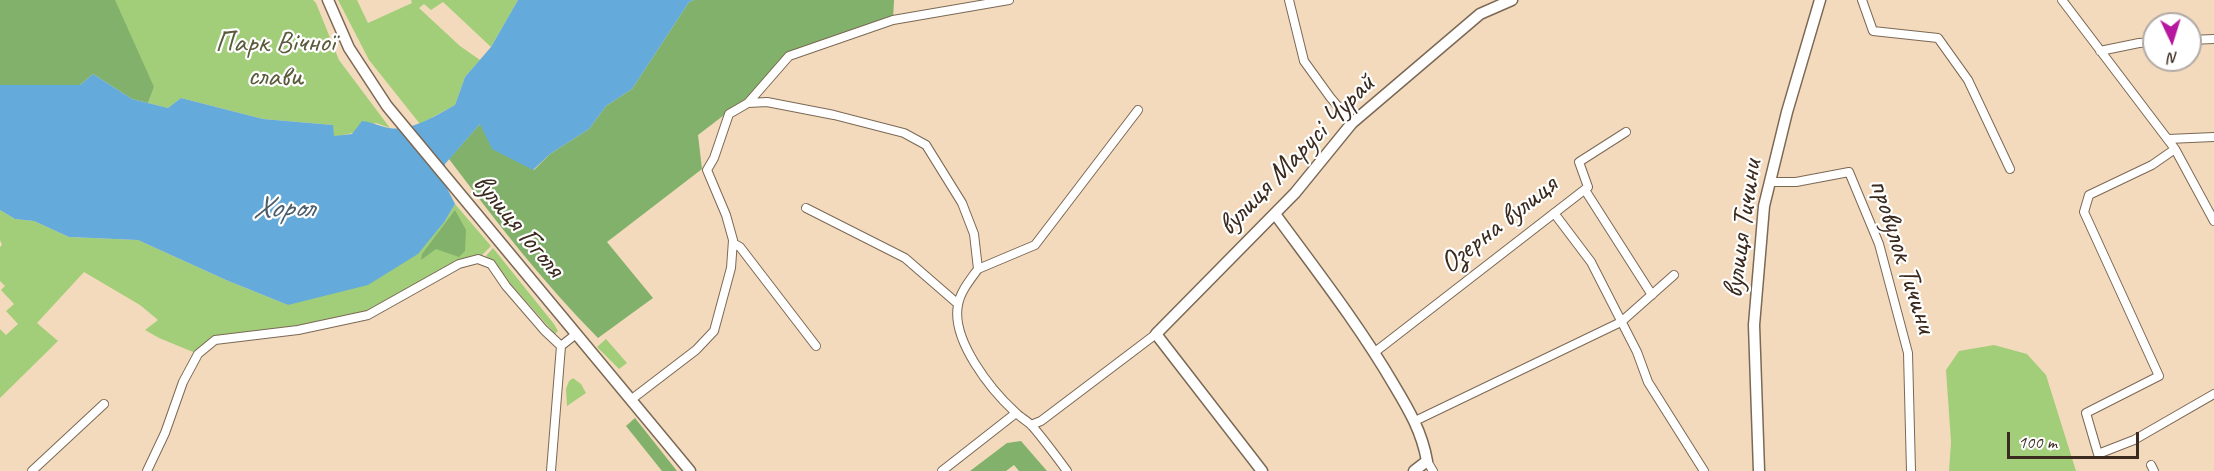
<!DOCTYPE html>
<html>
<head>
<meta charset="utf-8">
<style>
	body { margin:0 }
	#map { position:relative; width:2214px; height:471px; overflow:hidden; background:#f3dabc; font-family:Caveat,sans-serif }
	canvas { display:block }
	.north { position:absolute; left:2142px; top:12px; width:60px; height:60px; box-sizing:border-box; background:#fff; border:2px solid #b1aaa5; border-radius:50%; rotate:176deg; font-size:16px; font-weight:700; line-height:24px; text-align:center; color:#3b2a1e }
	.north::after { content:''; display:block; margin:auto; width:21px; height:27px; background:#b5179e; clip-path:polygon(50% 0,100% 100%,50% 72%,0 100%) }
	.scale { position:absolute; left:2007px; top:432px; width:132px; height:27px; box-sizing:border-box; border:3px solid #3b2a1e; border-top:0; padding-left:8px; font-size:18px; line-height:21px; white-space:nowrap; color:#3b2a1e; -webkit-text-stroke:4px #fff; paint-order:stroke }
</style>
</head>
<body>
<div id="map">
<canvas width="2214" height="471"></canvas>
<div class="north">N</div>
<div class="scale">100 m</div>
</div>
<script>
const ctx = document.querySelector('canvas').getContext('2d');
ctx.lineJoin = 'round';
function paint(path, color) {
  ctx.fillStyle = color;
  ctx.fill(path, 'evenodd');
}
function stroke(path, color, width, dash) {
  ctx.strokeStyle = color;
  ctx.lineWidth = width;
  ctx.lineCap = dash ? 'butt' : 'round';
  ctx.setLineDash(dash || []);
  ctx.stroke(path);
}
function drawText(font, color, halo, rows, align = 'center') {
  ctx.font = font + ' Caveat,sans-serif';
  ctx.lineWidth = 4.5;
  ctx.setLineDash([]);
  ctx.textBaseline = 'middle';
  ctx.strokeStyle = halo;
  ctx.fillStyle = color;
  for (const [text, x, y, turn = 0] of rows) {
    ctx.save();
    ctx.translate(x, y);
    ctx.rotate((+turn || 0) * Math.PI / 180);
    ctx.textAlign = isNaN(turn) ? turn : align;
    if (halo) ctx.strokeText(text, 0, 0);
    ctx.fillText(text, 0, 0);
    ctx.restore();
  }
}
const green = new Path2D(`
	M0 0H313L316 3 339 60 390 128 376 123 353 133 333 137V125L263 119 181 98 168 108 148 103 154 87Z
	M338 0H357L368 23 412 3 411 0H518L491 47 443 2 431 10 424 4 419 8 460 46 480 60 465 77 455 105 420 124 369 60Z
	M455 204 491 246 478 259 368 315 215 340 198 354 159 338 145 330 158 320 140 305 84 272 37 323 58 341 0 398V329L6 335 18 324 6 311 14 304 1 290 5 286 0 281V247L2 245 0 240V210L15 219 34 221 69 237 138 240 226 280 288 305 445 221Z
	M493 248 554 324 558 331 555 334 486 256Z
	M606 339 627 363 619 369 597 347Z
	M1994 345 2027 354 2046 375 2076 471H1949L1951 442 1946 370 1959 351Z
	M573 378 581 384 586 393 567 406 566 389 569 381Z`);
const forest = new Path2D(`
	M0 0H115L154 87 148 103 132 99 93 74 80 85H0Z
	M694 0H894L893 20 789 56 749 96 698 135 702 169 607 242 653 298 598 338C543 283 496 221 449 159L480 124 534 170 550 154 589 129 606 106 632 89 689 2Z
	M455 210 466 230 465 251 459 257 436 249 421 260 422 254Z
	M635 418 677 471H662L626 426Z
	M1021 441 1047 471H1019L1014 465 1006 471H970L1007 443Z`);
const water = new Path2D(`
	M518 0H694L689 2 632 89 606 106 589 129 550 154 533 170 492 149 480 124 445 164V184L455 204 445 221 418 254 368 285 288 305 226 280 138 240 69 237 34 221 15 219 0 210V85H80L93 74 132 99 168 108 181 98 263 119 333 125 334 136 352 134 362 121C372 122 379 126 389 128 410 132 437 115 455 105L465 77 491 47Z`);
const minor = new Path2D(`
	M1289 0 1304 61 1330 97 1352 123
	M1862 0 1873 31 1938 38 1968 80 2010 169
	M2062 0 2175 149 2214 221
	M2190 40 2214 39
	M2100 51 2139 43 2154 42
	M748 103 789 56 893 20 1009 0
	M2168 139 2214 137
	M2175 149 2152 165 2089 195 2084 212 2159 376 2086 413 2098 454 2134 440 2214 394
	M1770 182H1796L1849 172 1879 244 1908 353 1911 471
	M1585 190 1652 295
	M806 208 905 258 958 304
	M1554 213 1591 262 1637 352 1648 382 1704 471
	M733 243 740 247 816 346
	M978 269 1035 245 1138 110
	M1375 352 1588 187 1579 162 1626 132
	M632 399 696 350 714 331 731 268 733 240 726 215 707 170 714 158 729 114 748 103 767 102 834 115 904 133 926 145 962 203 974 234 978 269C970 280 960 292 958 305 951 340 991 390 1015 412 1021 418 1028 421 1033 427 1045 441 1056 456 1067 471
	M1415 421 1621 322 1674 275
	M1031 425 1041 421 1156 334
	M1427 461 1433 471
	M2151 465 2154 471
	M32 471 104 404
	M147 471 165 433 183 382 198 354 215 340 298 330 368 315 459 264 478 259 491 264 506 286 544 330 561 346
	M551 471 561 346 576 334
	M942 471 1016 413`);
const tertiary = new Path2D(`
	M328 0 349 48 387 106 690 471
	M1275 214C1316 270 1359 325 1394 385 1409 410 1422 432 1427 461L1414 471
	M1262 471 1156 334 1295 193 1352 123 1480 14 1512 0
	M1759 471 1754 325 1764 206 1787 112 1820 0`);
const parkNames = [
	["Парк Вічної",275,43],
	["слави",275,77]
];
const streetNames = [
	["вулиця Марусі Чурай",1297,155,-46],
	["Озерна вулиця",1499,225,-38],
	["вулиця Гоголя",518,226,50],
	["вулиця Тичини",1743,229,-82],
	["провулок Тичини",1902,256,72]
];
const waterNames = [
	["Хорол",283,209]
];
paint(green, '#a2ce7a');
paint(forest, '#81b16a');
paint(water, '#64abdb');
stroke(minor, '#7b6855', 10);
stroke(tertiary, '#7b6855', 13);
stroke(minor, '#fff', 8);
stroke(tertiary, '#fff', 10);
drawText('30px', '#5a5b3a', '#fff', parkNames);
drawText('30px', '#3b2a1e', '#fff', streetNames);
drawText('italic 32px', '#4b5e6a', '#fff', waterNames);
</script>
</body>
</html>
